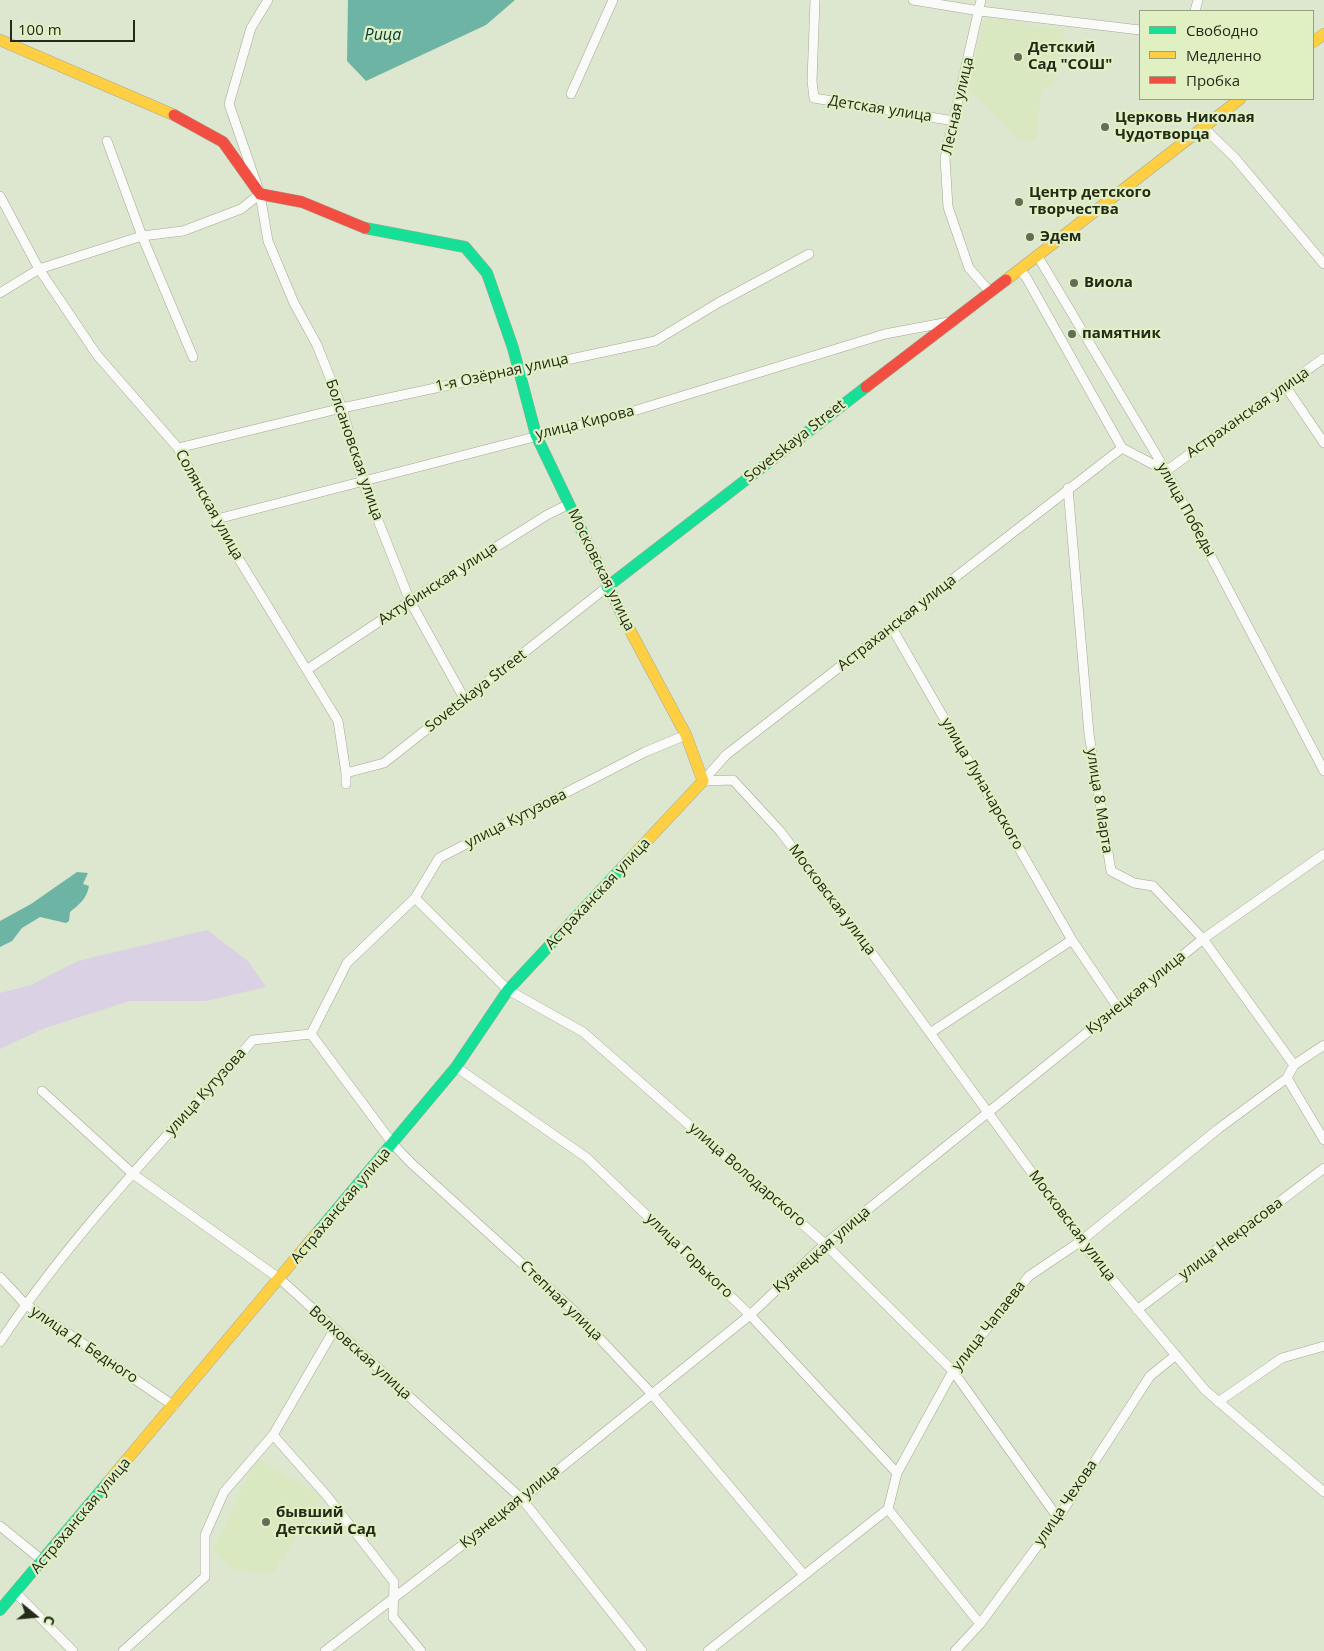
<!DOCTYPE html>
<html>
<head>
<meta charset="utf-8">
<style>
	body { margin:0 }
	#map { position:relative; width:1324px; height:1651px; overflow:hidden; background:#dde6ce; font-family:"Open Sans",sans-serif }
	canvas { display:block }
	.legend { position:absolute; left:1139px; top:10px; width:175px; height:90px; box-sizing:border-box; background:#e0f0c3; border:1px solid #95a17f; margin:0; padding:6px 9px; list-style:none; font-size:15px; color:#242a19 }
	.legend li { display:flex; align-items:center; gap:10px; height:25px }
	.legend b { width:25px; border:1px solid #95a17f }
	.north { position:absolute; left:10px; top:1591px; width:50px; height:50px; -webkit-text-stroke:4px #e0f0c3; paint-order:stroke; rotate:107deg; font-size:14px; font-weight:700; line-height:20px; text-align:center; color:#242a19 }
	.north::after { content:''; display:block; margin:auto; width:18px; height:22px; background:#242a19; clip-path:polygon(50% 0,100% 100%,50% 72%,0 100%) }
	.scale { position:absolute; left:10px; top:20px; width:125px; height:22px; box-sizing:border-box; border:2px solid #242a19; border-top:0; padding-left:6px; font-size:15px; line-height:18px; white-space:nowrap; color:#242a19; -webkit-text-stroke:4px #e0f0c3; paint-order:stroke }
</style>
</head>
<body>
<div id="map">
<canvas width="1324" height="1651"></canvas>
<ul class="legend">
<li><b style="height:6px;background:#16e098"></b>Свободно</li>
<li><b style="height:6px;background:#ffcf43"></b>Медленно</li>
<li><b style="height:6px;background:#f24e42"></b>Пробка</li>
</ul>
<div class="north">С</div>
<div class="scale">100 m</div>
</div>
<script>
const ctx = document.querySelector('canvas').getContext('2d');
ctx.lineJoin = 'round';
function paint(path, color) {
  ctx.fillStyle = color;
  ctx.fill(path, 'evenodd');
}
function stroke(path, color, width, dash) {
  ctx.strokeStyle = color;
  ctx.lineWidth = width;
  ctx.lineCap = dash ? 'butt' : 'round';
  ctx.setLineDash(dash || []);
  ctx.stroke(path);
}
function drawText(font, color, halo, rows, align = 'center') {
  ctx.font = font + ' "Open Sans",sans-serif';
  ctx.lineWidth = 4.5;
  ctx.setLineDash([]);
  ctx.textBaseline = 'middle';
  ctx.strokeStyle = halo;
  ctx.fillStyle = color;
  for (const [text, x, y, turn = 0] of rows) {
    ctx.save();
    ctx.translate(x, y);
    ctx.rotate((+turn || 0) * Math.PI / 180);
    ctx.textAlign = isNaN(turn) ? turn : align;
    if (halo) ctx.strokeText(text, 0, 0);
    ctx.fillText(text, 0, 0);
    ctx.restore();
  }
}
const built = new Path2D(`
	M985 17 1064 30 1054 83 1042 91 1035 139 1020 141 968 89Z
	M257 1459 322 1496 273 1573 232 1570 214 1548Z`);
const green = new Path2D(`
	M207 930 248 961 266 987 206 1001H130L45 1028 0 1049V993L31 985 78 961Z`);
const water = new Path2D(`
	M348 0H515L486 25 366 81 347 61Z
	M77 872 88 873 83 884 89 886C87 898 79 905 70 912L69 921 66 923 40 917 22 928 12 941 0 947V921L31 904Z`);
const street = new Path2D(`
	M268 0 251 28 229 104 260 194 268 241 294 303 317 345 342 408 362 480 410 601 465 700
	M815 0 812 81 814 98 954 121
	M913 0 980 11 1140 30
	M981 0 945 158 948 207 969 268 990 292
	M1195 11 1198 0
	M571 94 613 0
	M1203 127 1235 158 1324 264
	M107 141 142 236 193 357
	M0 196 39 269 97 355 178 448 232 548 338 721 346 773V784
	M1037 255 1166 471 1324 771
	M1019 269 1026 277 1122 448
	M0 293 39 269 142 236 183 231 241 209 260 194
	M1286 387 1324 443
	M178 448 342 408 655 341 718 303 809 254
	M1068 488 1089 734 1111 871 1134 883 1153 886 1203 939 1294 1065
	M217 519 627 413 885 334 949 322
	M892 628 1072 940 1118 1008
	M308 669 410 601 547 515 569 504
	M346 773 384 763 607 587
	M703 781 733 780 780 831 866 945 1091 1254 1205 1390 1324 1492
	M703 781 726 755 1122 448 1166 471 1324 358
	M415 898 508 990 583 1032 825 1244 953 1371 1058 1518
	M930 1033 1072 940
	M311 1034 393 1144 410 1162 572 1309 651 1393 804 1575
	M456 1067 587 1158 750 1315 897 1473
	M1287 1078 1324 1140
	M42 1091 133 1174 280 1279 522 1499 642 1651
	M0 1277 25 1304 174 1406
	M1137 1310 1324 1168
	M0 1342C72 1234 167 1136 253 1040L311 1034 347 963 415 898 439 858 645 752 686 735
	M1218 1402 1282 1358 1324 1346
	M273 1435 327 1496 394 1582 393 1617 421 1651
	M888 1509 980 1624
	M0 1526 43 1561
	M16 1593 73 1651
	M123 1651 205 1577V1535L224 1492 273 1435 334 1330
	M325 1651 522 1499 750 1315 825 1244 1203 939 1324 854
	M708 1651 888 1509 897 1473 953 1371 1029 1276 1081 1241 1218 1129 1287 1078 1294 1065 1324 1045
	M955 1651 980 1624 1058 1518 1150 1376 1176 1355`);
const fast = new Path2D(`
	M365 228 465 247 487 273 513 348 536 435 624 619
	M607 587 866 387
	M316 1234 456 1067 508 990 629 860
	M0 1610 108 1482`);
const slow = new Path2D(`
	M0 40 174 115
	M1313 42 1324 34
	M1006 280 1240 99
	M624 619 686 735 703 781 629 860
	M108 1482 316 1234`);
const jam = new Path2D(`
	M174 115 223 142 260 194 302 202 365 228
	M866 387 1006 280`);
const markers = [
	[1018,57,5,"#656c58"],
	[1105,127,5,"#656c58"],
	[1019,202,5,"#656c58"],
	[1030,237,5,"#656c58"],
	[1074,283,5,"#656c58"],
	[1072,334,5,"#656c58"],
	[266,1522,5,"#656c58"]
];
const poiNames = [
	["Детский",1028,48],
	["Сад \"СОШ\"",1028,65],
	["Церковь Николая",1115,118],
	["Чудотворца",1115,135],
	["Центр детского",1029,193],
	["творчества",1029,210],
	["Эдем",1040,237],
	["Виола",1084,283],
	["памятник",1082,334],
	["бывший",276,1513],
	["Детский Сад",276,1530]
];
const streetNames = [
	["Лесная улица",958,106,-77],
	["Детская улица",880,109,9],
	["1-я Озёрная улица",502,373,-12],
	["Астраханская улица",1248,413,-35],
	["улица Кирова",585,423,-14],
	["Sovetskaya Street",795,441,-38],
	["Болсановская улица",354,450,71],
	["Солянская улица",209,505,61],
	["улица Победы",1186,510,61],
	["Московская улица",601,570,64],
	["Ахтубинская улица",438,584,-33],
	["Астраханская улица",897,623,-38],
	["Sovetskaya Street",476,691,-38],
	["улица Луначарского",982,784,60],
	["улица 8 Марта",1099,801,81],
	["улица Кутузова",516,819,-27],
	["Астраханская улица",598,894,-47],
	["Московская улица",832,900,53],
	["Кузнецкая улица",1136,993,-39],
	["улица Кутузова",206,1092,-48],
	["улица Володарского",747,1175,41],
	["Астраханская улица",341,1206,-50],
	["Московская улица",1072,1226,53],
	["улица Некрасова",1231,1239,-37],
	["Кузнецкая улица",822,1250,-41],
	["улица Горького",689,1256,44],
	["Степная улица",561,1301,44],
	["улица Чапаева",989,1326,-52],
	["улица Д. Бедного",84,1345,34],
	["Волховская улица",360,1353,42],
	["улица Чехова",1066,1503,-56],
	["Кузнецкая улица",510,1507,-39],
	["Астраханская улица",81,1516,-50]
];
const waterNames = [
	["Рица",383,35]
];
paint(built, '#d9e8c0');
paint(green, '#dad1e5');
paint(water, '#6eb4a4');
stroke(street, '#a2a996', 10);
stroke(fast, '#a2a996', 12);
stroke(slow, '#a2a996', 12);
stroke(jam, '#a2a996', 12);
stroke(street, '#fafbf8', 9);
stroke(fast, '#16e098', 11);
stroke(slow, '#ffcf43', 11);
stroke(jam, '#f24e42', 11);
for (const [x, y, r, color] of markers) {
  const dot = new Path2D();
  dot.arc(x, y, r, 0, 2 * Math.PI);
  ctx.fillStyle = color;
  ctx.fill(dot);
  stroke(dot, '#e0f0c3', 2);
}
drawText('bold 15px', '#242a19', '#e0f0c3', poiNames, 'left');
drawText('15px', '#242a19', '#e0f0c3', streetNames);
drawText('italic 16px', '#03403a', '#e0f0c3', waterNames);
</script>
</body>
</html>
